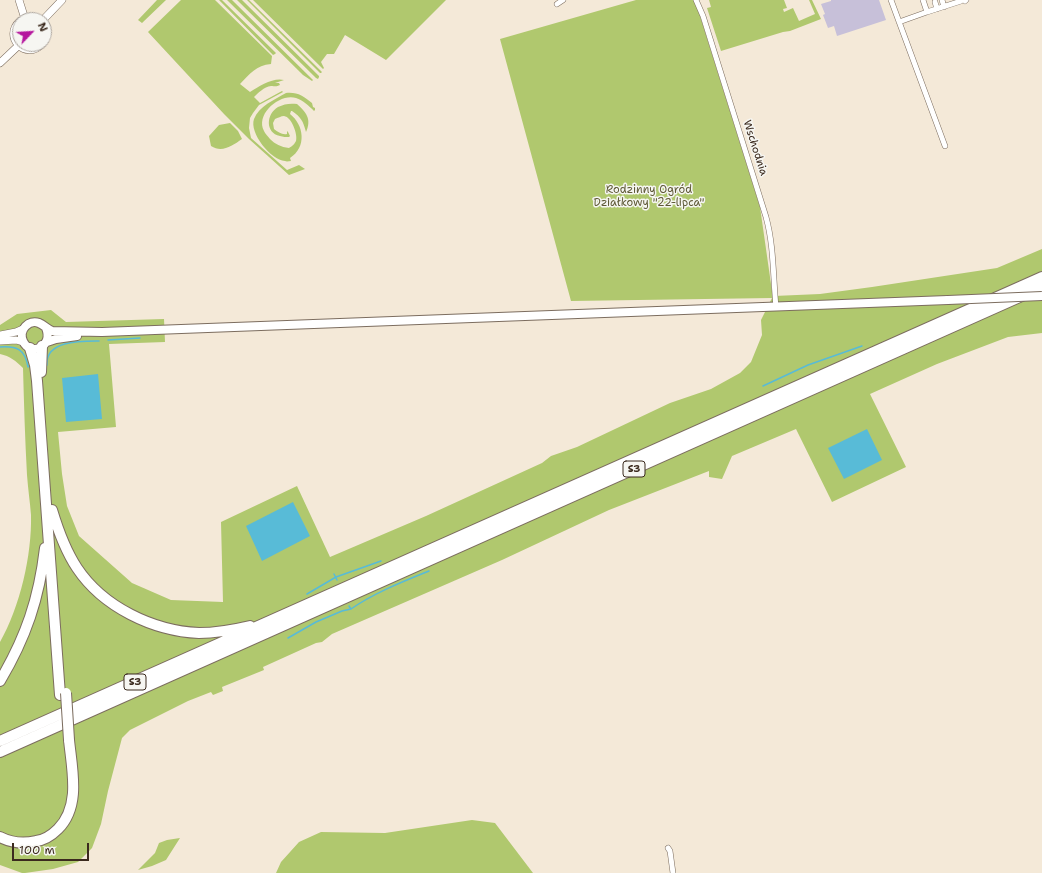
<!DOCTYPE html>
<html>
<head>
<meta charset="utf-8">
<style>
	body { margin:0 }
	#map { position:relative; width:1042px; height:873px; overflow:hidden; background:#f4e9d8; font-family:"Shantell Sans",sans-serif }
	canvas { display:block }
	.north { position:absolute; left:12px; top:12px; width:40px; height:40px; box-sizing:border-box; background:#f6f6f2; border:1px solid #aba49d; border-radius:50%; rotate:65deg; font-size:11px; font-weight:700; line-height:16px; text-align:center; color:#3b2a1e }
	.north::after { content:''; display:block; margin:auto; width:14px; height:18px; background:#b5179e; clip-path:polygon(50% 0,100% 100%,50% 72%,0 100%) }
	.scale { position:absolute; left:12px; top:843px; width:77px; height:18px; box-sizing:border-box; border:2px solid #3b2a1e; border-top:0; padding-left:5px; font-size:12px; line-height:14px; white-space:nowrap; color:#3b2a1e; -webkit-text-stroke:3px #f6f6f2; paint-order:stroke }
</style>
</head>
<body>
<div id="map">
<canvas width="1042" height="873"></canvas>
<div class="north">N</div>
<div class="scale">100 m</div>
</div>
<script>
const ctx = document.querySelector('canvas').getContext('2d');
ctx.lineJoin = 'round';
function paint(path, color) {
  ctx.fillStyle = color;
  ctx.fill(path, 'evenodd');
}
function stroke(path, color, width, dash) {
  ctx.strokeStyle = color;
  ctx.lineWidth = width;
  ctx.lineCap = dash ? 'butt' : 'round';
  ctx.setLineDash(dash || []);
  ctx.stroke(path);
}
function drawText(font, color, halo, rows, align = 'center') {
  ctx.font = font + ' "Shantell Sans",sans-serif';
  ctx.lineWidth = 3;
  ctx.setLineDash([]);
  ctx.textBaseline = 'middle';
  ctx.strokeStyle = halo;
  ctx.fillStyle = color;
  for (const [text, x, y, turn = 0] of rows) {
    ctx.save();
    ctx.translate(x, y);
    ctx.rotate((+turn || 0) * Math.PI / 180);
    ctx.textAlign = isNaN(turn) ? turn : align;
    if (halo) ctx.strokeText(text, 0, 0);
    ctx.fillText(text, 0, 0);
    ctx.restore();
  }
}
const industrial = new Path2D(`
	M831 0H879L886 20 837 36 834 26 828 28 823 15 825 14 821 4 831 1Z`);
const green = new Path2D(`
	M157 0H166L142 23 138 20Z
	M181 0H215L272 56 271 64C256 65 250 74 240 84L250 92C259 86 274 77 284 80L275 83H279L280 85C276 87 275 86 271 86 264 87 258 93 254 97L260 103 282 91 283 92 259 105 253 113 250 118 249 128 251 138 287 170 299 165 305 169 289 175 249 139 224 114 148 32Z
	M219 0H222L276 53 275 54 273 55Z
	M227 0H232L313 80 312 81 303 75Z
	M237 0H242L319 76V77L318 79 316 78Z
	M247 0H249L322 72 321 73H320Z
	M253 0H446L386 60 345 35 334 54H327L321 62 324 68 323 69Z
	M636 0H695L760 207 773 298 774 296 820 294 872 287 997 268 1042 249V333L1008 337 937 364 870 394 906 467 832 502 796 429 732 456 722 479 709 477V471L609 510 502 560 332 634 322 642 316 643 263 667 264 670 222 687 223 691 213 695 211 692 188 701 130 730 122 738 108 791 101 824 92 848 78 862 53 869 25 873H22L0 865V642C20 607 32 555 31 515 30 502 28 489 27 475 25 440 24 404 23 368 16 361 10 356 0 354V325L17 314 51 310 66 322 164 319 165 342 109 344 116 427 58 432 62 474 67 506 79 536 132 583 171 600 223 602 221 522 297 486 330 557 426 516 542 463 551 456 577 447 670 403 711 389 740 373 751 362 762 335 761 320 772 298 571 301 500 39Z
	M709 0H784L787 8 783 9 784 12 793 8 799 21 815 14 809 0H812L821 19 790 31 783 32 721 51 707 8 711 7Z
	M286 93C298 92 303 96 312 103L313 107 315 108V110L314 111C309 106 303 100 296 98 280 93 255 114 264 131 265 134 268 136 270 139 275 144 281 147 289 148 292 146 294 145 296 141 298 135 292 117 284 116 281 116 278 118 275 119L273 123 274 129C278 132 282 135 287 134V131L288 132 290 136 289 137C286 137 283 137 280 136 265 133 266 114 278 107 284 104 290 103 297 104 306 112 312 119 306 132 303 121 301 117 292 111H291L290 114C304 125 307 147 290 158L291 161C289 161 287 162 285 161 271 160 249 133 254 119 259 106 274 100 286 93Z
	M230 123 238 131 242 139C232 146 222 153 211 146L209 136 219 125Z
	M472 820 495 823 533 873H276L281 862 299 842 321 832 385 833Z
	M180 838 166 860 152 866 138 870 155 853 159 843 167 840Z`);
const water = new Path2D(`
	M98 374 102 419 66 422 62 378Z
	M867 429 882 460 844 479 828 448Z
	M293 502 310 536 262 561 246 526Z`);
const stream = new Path2D(`
	M108 340 140 338
	M0 347C17 346 25 349 28 367L29 366
	M46 365H47C45 340 82 341 99 341
	M763 386 808 365 862 346
	M334 574 337 580
	M307 594 336 577 381 561
	M351 609C374 593 402 582 429 571
	M288 638 316 622 342 611 351 609 349 606`);
const street = new Path2D(`
	M696 0 703 16 766 217C774 246 773 277 776 307
	M891 0 945 146
	M942 0 944 7
	M965 1 966 0
	M935 2 937 9
	M557 4 563 0
	M927 12 961 1
	M899 22 927 12 923 0
	M668 848 670 851 673 873`);
const secondary = new Path2D(`
	M19 0 25 19
	M23 20 30 19 36 20
	M43 20 62 0
	M20 21C2 37 26 61 42 44
	M44 29 45 34 44 40
	M0 63 18 46
	M0 335 16 332 23 329
	M0 341 16 340 23 342`);
const primary = new Path2D(`
	M46 328C54 347 30 357 23 341 18 330 29 319 39 323 44 325 47 329 52 331L102 332 948 300
	M47 342 56 339 77 336`);
const highway = new Path2D(`
	M30 348 35 365 37 381 60 695
	M41 372 42 346
	M52 510C58 530 65 550 77 568 103 607 153 631 199 633 216 633 233 630 250 626
	M0 681C26 637 39 599 45 548
	M0 741 1042 277
	M0 752 1042 287
	M0 837C12 843 24 844 36 841 45 840 52 835 58 829 81 806 72 770 69 740`);
const primaryBridge = new Path2D(`
	M948 300 1042 296`);
const highwayBridge = new Path2D(`
	M66 693 69 740`);
const shields = [
	[634,469,22],
	[135,682,22]
];
const shieldNames = [
	["S3",634,469],
	["S3",135,682]
];
const streetNames = [
	["Wschodnia",755,148,72]
];
const parkNames = [
	["Rodzinny Ogród",649,190],
	["Działkowy \"22-lipca\"",649,203]
];
paint(industrial, '#c7c0d9');
paint(green, '#b0c86e');
paint(water, '#58bbd7');
stroke(stream, '#58bbd7', 1.5);
stroke(street, '#7c6d5f', 6);
stroke(secondary, '#7c6d5f', 8);
stroke(primary, '#7c6d5f', 10);
stroke(highway, '#7c6d5f', 12);
stroke(street, '#fff', 5);
stroke(secondary, '#fff', 7);
stroke(primary, '#fff', 8);
stroke(highway, '#fff', 10);
stroke(primaryBridge, '#7c6d5f', 10, []);
stroke(highwayBridge, '#7c6d5f', 12, []);
stroke(primaryBridge, '#fff', 8);
stroke(highwayBridge, '#fff', 10);
for (const [x, y, w] of shields) {
  const box = new Path2D();
  box.roundRect(x - w / 2, y - 8, w, 16, 3);
  ctx.fillStyle = '#f6f6f2';
  ctx.fill(box);
  stroke(box, '#3b2a1e', 1);
}
drawText('bold 10px', '#3b2a1e', null, shieldNames);
drawText('11px', '#3b2a1e', '#f6f6f2', streetNames);
drawText('11px', '#5e5936', '#f6f6f2', parkNames);
</script>
</body>
</html>
